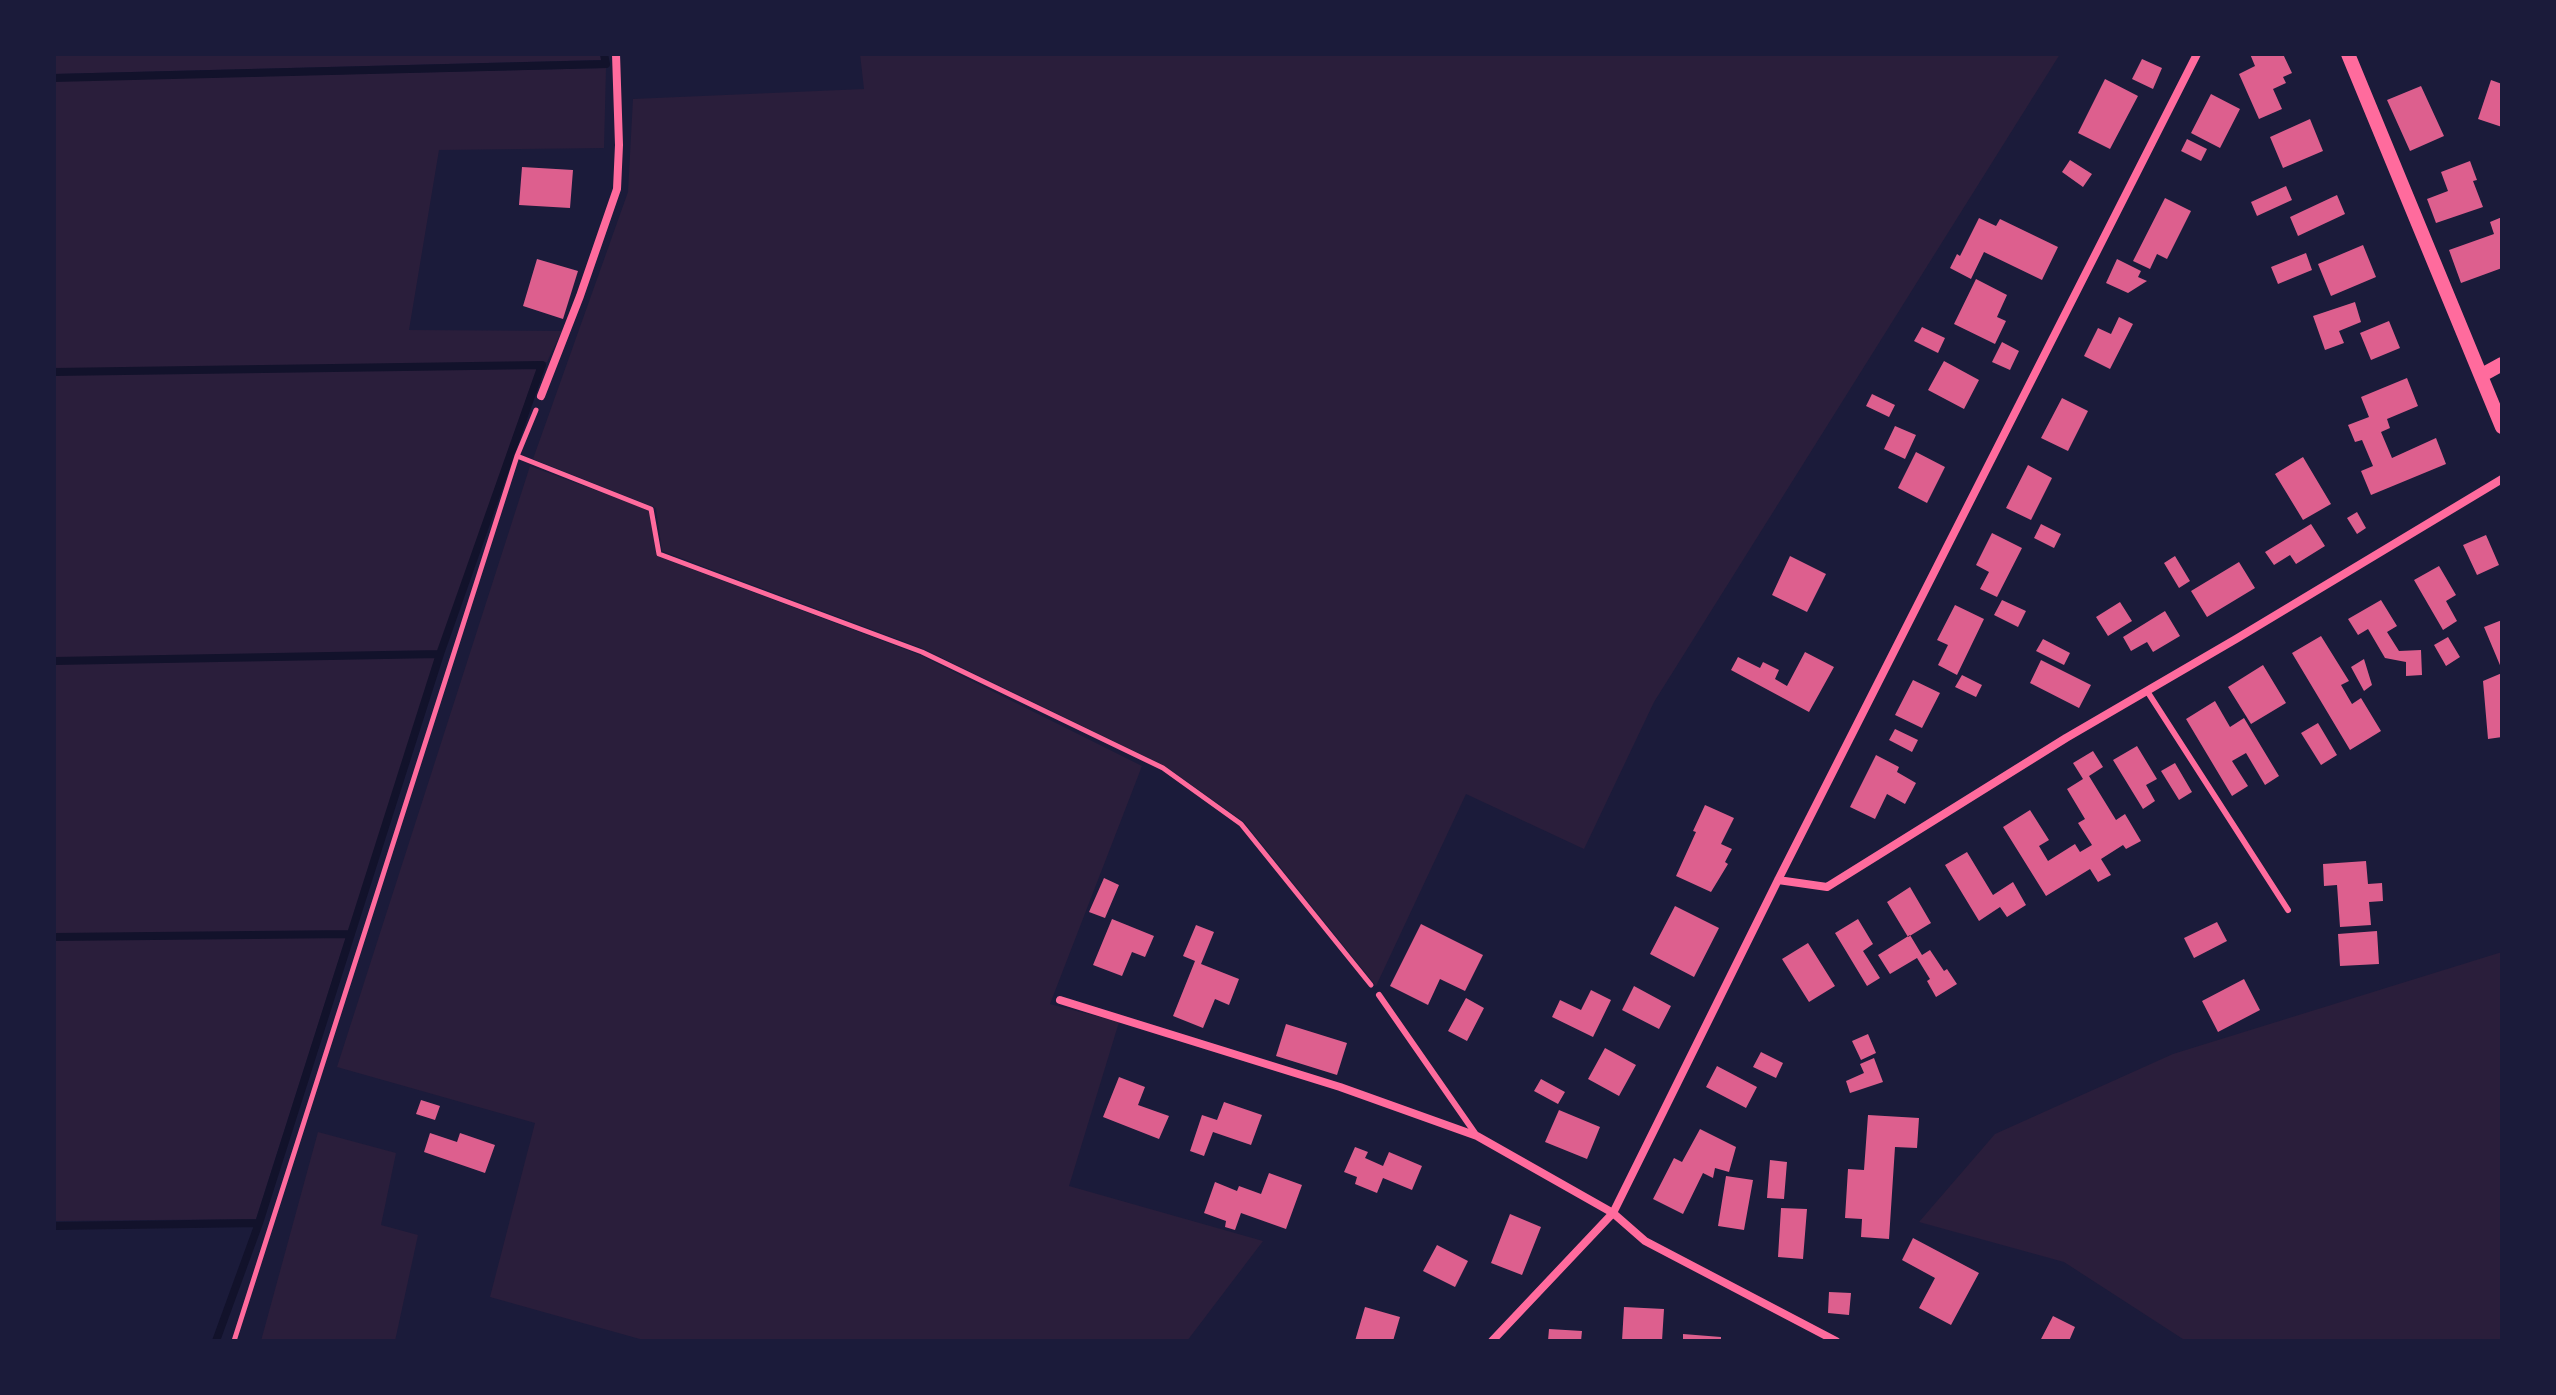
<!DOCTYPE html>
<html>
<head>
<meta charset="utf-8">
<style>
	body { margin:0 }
	#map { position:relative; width:2556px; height:1395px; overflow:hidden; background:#1b1b3a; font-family:Cabin,sans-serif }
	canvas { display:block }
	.frame { position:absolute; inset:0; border:56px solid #1b1b3a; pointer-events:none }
</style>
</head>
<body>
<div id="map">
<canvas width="2556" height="1395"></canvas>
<div class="frame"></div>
</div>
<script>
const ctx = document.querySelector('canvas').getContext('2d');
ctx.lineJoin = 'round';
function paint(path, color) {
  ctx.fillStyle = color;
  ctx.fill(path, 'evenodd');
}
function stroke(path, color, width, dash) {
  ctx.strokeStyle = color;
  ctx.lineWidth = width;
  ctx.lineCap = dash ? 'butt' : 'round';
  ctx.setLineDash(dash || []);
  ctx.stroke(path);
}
const green = new Path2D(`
	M54 54H600L601 60 54 74Z
	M860 54H2060L1654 702 1584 849 1466 794 1376 986 1244 822 1165 766 924 649 662 551 656 508 533 459 628 192 633 99 864 89Z
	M606 68 604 148 439 150 409 330 562 331 547 362 54 369V81Z
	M537 368 438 651 54 658V375Z
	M530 466 649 510 657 556 920 655 1142 766 1050 1004 1119 1022 1069 1186 1263 1241 1187 1341H647L490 1297 535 1123 337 1067Z
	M437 656 349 931 54 935V663Z
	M346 937 256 1219 54 1221V940Z
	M2502 952V1341H2186L2064 1262 1919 1222 1995 1134 2173 1054Z
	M318 1132 396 1153 381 1225 418 1235 395 1341H261Z`);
const stream = new Path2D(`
	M54 78 606 64 604 54
	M54 372 542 365 440 654 259 1223 216 1341
	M54 661 440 654
	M54 937 351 934
	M54 1226 259 1223`);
const building = new Path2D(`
	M2250 54H2283L2292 73 2283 77 2286 83 2273 89 2282 109 2259 119 2239 74 2255 66Z
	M2142 59 2162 68 2153 89 2132 79Z
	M2105 79 2138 96 2110 149 2078 133Z
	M2491 80 2502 84V127L2478 119Z
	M2421 86 2444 136 2410 151 2387 100Z
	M2211 94 2240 109 2220 148 2191 133Z
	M2310 119 2323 151 2283 168 2270 137Z
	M2187 139 2207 149 2201 161 2181 151Z
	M2070 160 2092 174 2083 187 2062 172Z
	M2470 161 2477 180 2473 181 2483 207 2436 223 2427 199 2448 191 2441 172Z
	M522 167 573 170 570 208 519 205Z
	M2286 186 2292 200 2257 216 2251 202Z
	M2337 195 2345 214 2298 236 2290 217Z
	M2165 198 2191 211 2167 259 2157 254 2150 269 2133 261Z
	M2502 217V268L2461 283 2449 250 2494 234 2490 222Z
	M1979 218 1996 226 2000 219 2058 247 2042 280 1984 252 1971 279 1950 268 1957 254 1960 256Z
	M2363 245 2376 277 2331 296 2318 264Z
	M2306 253 2312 270 2278 284 2271 267Z
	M537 259 578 271 563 319 523 306Z
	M2117 259 2141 271 2138 277 2147 281 2128 293 2106 283Z
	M1976 279 2007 295 1997 317 2006 321 1995 344 1954 324Z
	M2355 302 2361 322 2339 331 2344 343 2325 350 2313 316Z
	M2119 317 2133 324 2110 369 2084 356 2098 328 2111 334Z
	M2389 321 2400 348 2371 360 2360 333Z
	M1922 327 1945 338 1938 353 1914 341Z
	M2002 342 2019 351 2010 370 1992 362Z
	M1944 361 1979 380 1964 409 1928 390Z
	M2407 378 2418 406 2387 419 2390 428 2381 432 2392 458 2436 438 2446 464 2371 495 2361 471 2373 466 2362 440 2355 442 2348 425 2369 417 2361 397Z
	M1872 394 1895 405 1889 417 1866 406Z
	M2062 398 2088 411 2068 451 2041 438Z
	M1895 426 1916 435 1905 459 1884 449Z
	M1916 452 1945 467 1927 503 1898 488Z
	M2303 457 2331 504 2303 520 2275 474Z
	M2028 465 2052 478 2031 520 2006 508Z
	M2357 512 2366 528 2357 534 2347 518Z
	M2041 524 2061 534 2054 548 2034 538Z
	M2311 524 2325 546 2296 564 2290 555 2274 565 2265 552Z
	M1992 533 2022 548 1997 597 1980 589 1989 572 1976 565Z
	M2486 535 2499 565 2477 575 2463 545Z
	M1790 556 1826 574 1807 612 1772 595Z
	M2175 556 2190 581 2179 588 2164 563Z
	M2239 562 2255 588 2207 617 2191 591Z
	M2439 566 2456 595 2446 601 2457 621 2443 630 2414 580Z
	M2002 600 2026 611 2018 627 1994 615Z
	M2381 600 2397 626 2387 632 2399 651 2421 650 2422 675 2406 676V662L2385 658 2368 629 2358 635 2348 619Z
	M2120 602 2132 621 2108 636 2096 617Z
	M1955 605 1984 619 1957 675 1938 665 1948 645 1937 640Z
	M2165 611 2180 636 2153 652 2147 642 2131 651 2123 637Z
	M2502 620V670L2484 627Z
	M2321 636 2349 681 2341 685 2352 704 2361 698 2381 731 2350 750 2292 653Z
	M2448 637 2460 657 2446 666 2434 645Z
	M2043 639 2070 653 2064 665 2036 651Z
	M1805 652 1834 667 1809 712 1731 670 1738 657 1760 668 1763 662 1779 670 1775 679 1787 686Z
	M2364 659 2372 685 2364 691 2351 667Z
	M2041 660 2091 685 2079 708 2030 683Z
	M2263 665 2286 703 2251 724 2228 687Z
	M2502 673V737L2488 739 2483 681Z
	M1962 675 1982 685 1976 697 1955 687Z
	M1913 680 1940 693 1922 728 1895 715Z
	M2215 701 2230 727 2244 718 2279 776 2265 785 2246 753 2232 761 2248 786 2232 796 2186 719Z
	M2318 723 2337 755 2321 765 2301 733Z
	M1895 729 1918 740 1912 752 1889 740Z
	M2137 746 2157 779 2146 785 2155 801 2143 809 2113 760Z
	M2093 751 2103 767 2089 776 2116 820 2125 814 2141 841 2126 849 2123 845 2101 859 2111 875 2098 882 2090 869 2046 896 2003 827 2030 810 2049 840 2039 846 2048 861 2075 844 2080 852 2092 845 2078 823 2085 819 2067 789 2083 779 2073 763Z
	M1876 755 1899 767 1897 772 1916 783 1905 804 1887 794 1875 819 1850 807Z
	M2175 763 2192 792 2179 800 2161 771Z
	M1705 805 1734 818 1721 844 1732 849 1725 862 1728 864 1711 892 1676 876 1696 832 1693 831Z
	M1967 852 1993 895 2013 882 2026 905 2007 917 2000 907 1979 921 1945 865Z
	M2366 861 2368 884 2382 883 2383 901 2369 902 2371 925 2340 927 2337 885 2324 886 2323 864Z
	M1104 878 1119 885 1105 918 1089 912Z
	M1910 887 1931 923 1908 937 1887 902Z
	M1675 906 1719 928 1694 977 1650 954Z
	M1112 919 1154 936 1145 957 1132 952 1122 976 1093 965Z
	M1858 919 1873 944 1863 951 1880 978 1867 986 1835 933Z
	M2217 922 2227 941 2194 958 2184 938Z
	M1421 924 1483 955 1465 991 1440 979 1428 1005 1390 986Z
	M1196 925 1214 932 1201 964 1239 979 1229 1005 1215 999 1203 1028 1173 1016 1195 961 1183 956Z
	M2377 931 2379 964 2340 966 2338 934Z
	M1910 935 1922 955 1930 950 1944 971 1947 969 1957 984 1936 997 1927 981 1930 979 1917 958 1890 974 1878 955Z
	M1808 943 1835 986 1809 1002 1782 959Z
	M2244 979 2260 1010 2218 1032 2202 1001Z
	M1634 986 1671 1006 1659 1029 1622 1010Z
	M1591 990 1611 1000 1593 1037 1552 1017 1560 1000 1581 1010Z
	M1466 998 1484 1008 1467 1041 1448 1031Z
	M1286 1024 1347 1043 1337 1075 1276 1056Z
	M1868 1034 1876 1053 1861 1060 1852 1041Z
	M1605 1048 1636 1065 1619 1096 1588 1079Z
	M1761 1052 1783 1063 1776 1078 1753 1067Z
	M1874 1058 1883 1082 1850 1093 1846 1081 1864 1073 1860 1064Z
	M1717 1066 1757 1087 1746 1108 1706 1087Z
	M1119 1077 1145 1087 1138 1105 1169 1116 1159 1139 1103 1117Z
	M1541 1079 1565 1092 1558 1104 1534 1091Z
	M421 1100 440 1106 435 1120 416 1114Z
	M1224 1102 1262 1115 1251 1145 1213 1132 1204 1156 1190 1151 1202 1115 1217 1120Z
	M1559 1110 1600 1127 1587 1159 1545 1142Z
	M1868 1115 1919 1118 1917 1148 1895 1147 1889 1239 1861 1237 1862 1219 1845 1218 1848 1169 1864 1170Z
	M1700 1129 1736 1147 1729 1172 1715 1168 1713 1178 1703 1173 1683 1214 1653 1199 1674 1158 1682 1162Z
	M430 1133 457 1142 460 1133 495 1145 485 1173 424 1152Z
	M1355 1147 1368 1152 1365 1158 1383 1166 1389 1152 1422 1166 1412 1190 1383 1178 1377 1193 1355 1184 1357 1177 1344 1172Z
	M1770 1160 1787 1162 1784 1199 1767 1198Z
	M1269 1173 1302 1185 1286 1229 1241 1213 1235 1230 1225 1227 1226 1221 1204 1213 1215 1182 1237 1191 1239 1186 1261 1194Z
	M1726 1176 1753 1180 1744 1230 1718 1226Z
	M1781 1208 1807 1209 1803 1259 1778 1257Z
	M1510 1214 1541 1227 1522 1275 1491 1263Z
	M1913 1238 1979 1273 1951 1325 1919 1308 1935 1278 1902 1260Z
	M1437 1245 1468 1261 1455 1287 1423 1271Z
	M1829 1292 1851 1293 1849 1315 1828 1313Z
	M1365 1307 1400 1317 1393 1341H1355Z
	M1624 1307 1664 1309 1662 1341H1622Z
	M2053 1316 2075 1327 2069 1341H2040Z
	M1549 1329 1582 1331 1581 1341H1548Z
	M1683 1334 1721 1337V1341H1683Z`);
const path = new Path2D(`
	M517 456 651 509 659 554 922 652 1163 768 1241 824 1371 985
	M234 1341 517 456 536 410`);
const service = new Path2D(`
	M2147 691 2288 910
	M1379 995 1477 1136`);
const minor = new Path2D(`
	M541 396 580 296 617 189 619 145 616 54
	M1778 880 1827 887 2066 738 2236 639 2502 479
	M1060 1000 1340 1087 1477 1136 1613 1213 1645 1241 1836 1341
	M1492 1341 1613 1213 1778 880 2197 54`);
const tertiary = new Path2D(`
	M2348 54 2502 427
	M2482 375 2502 364`);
paint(green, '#2a1e3b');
stroke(stream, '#12122b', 8);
paint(building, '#dd5f8e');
stroke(path, '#ff6b9d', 5);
stroke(service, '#ff6b9d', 6);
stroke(minor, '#ff6b9d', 8);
stroke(tertiary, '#ff6b9d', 14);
</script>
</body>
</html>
